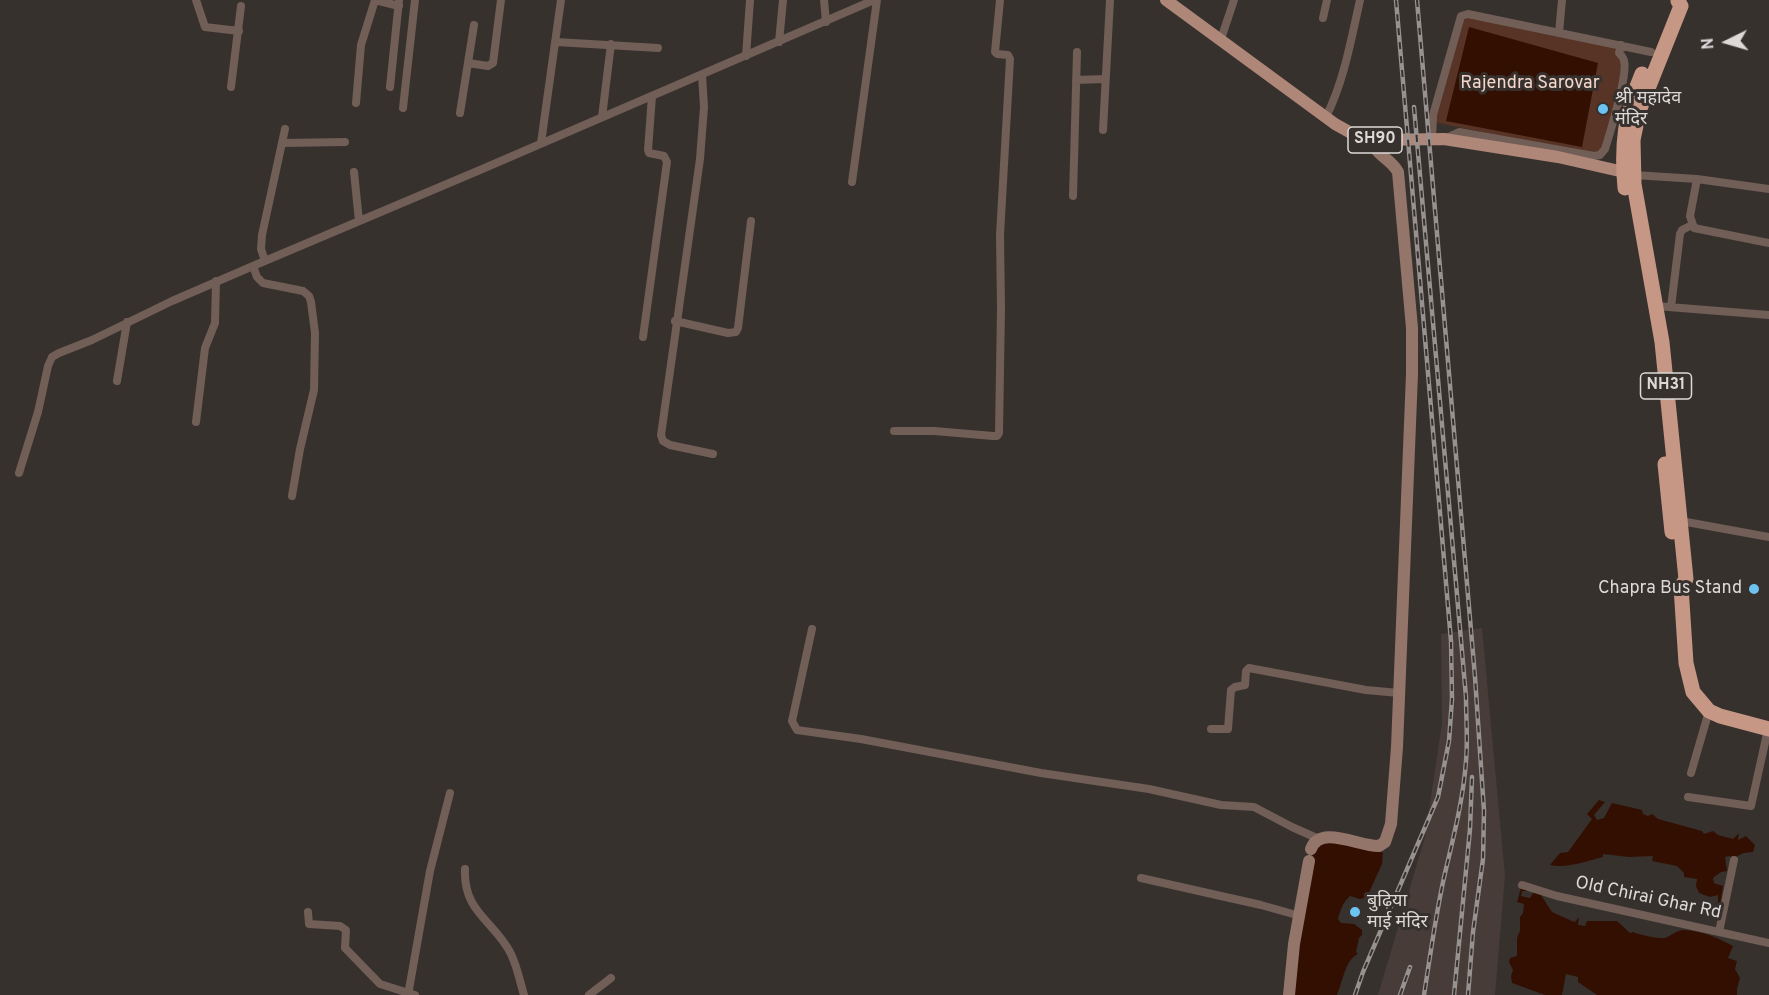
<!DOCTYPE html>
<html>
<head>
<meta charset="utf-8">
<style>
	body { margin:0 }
	#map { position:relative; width:1769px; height:995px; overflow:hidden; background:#37312e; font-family:Overpass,sans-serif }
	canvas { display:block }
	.north { position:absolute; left:1697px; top:12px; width:60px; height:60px; -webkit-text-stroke:4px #37312e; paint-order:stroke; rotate:265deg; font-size:16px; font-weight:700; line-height:24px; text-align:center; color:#ddd9d8 }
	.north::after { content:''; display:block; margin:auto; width:21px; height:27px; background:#ddd9d8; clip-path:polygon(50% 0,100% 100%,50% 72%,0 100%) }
</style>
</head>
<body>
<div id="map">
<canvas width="1769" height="995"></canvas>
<div class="north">N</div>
</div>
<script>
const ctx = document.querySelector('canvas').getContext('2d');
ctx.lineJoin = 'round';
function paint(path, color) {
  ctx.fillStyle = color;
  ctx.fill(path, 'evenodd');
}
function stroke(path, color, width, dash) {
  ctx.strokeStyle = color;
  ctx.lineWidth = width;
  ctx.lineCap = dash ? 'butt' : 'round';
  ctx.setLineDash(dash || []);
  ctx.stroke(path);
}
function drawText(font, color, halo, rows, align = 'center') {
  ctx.font = font + ' Overpass,"Noto Sans Devanagari",sans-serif';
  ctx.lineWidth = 6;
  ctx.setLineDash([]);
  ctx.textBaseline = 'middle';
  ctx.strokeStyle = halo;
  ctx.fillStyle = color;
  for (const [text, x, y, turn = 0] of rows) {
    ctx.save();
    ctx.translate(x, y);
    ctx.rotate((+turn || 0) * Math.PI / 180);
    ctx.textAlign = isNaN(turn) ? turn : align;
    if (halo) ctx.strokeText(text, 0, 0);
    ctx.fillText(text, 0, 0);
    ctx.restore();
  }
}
const built = new Path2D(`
	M1482 628 1505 876 1495 995H1378L1425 837 1442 723 1441 634Z`);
const green = new Path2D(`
	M1461 12 1626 47 1606 146 1596 155 1433 122Z`);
const water = new Path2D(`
	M1469 27 1598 63 1582 147 1446 121Z
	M1599 800 1605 802 1594 815 1597 820 1604 818 1612 803 1642 810 1643 814 1648 816 1652 814 1658 819 1702 831 1704 834 1713 831 1718 835 1733 839 1739 833 1738 840 1746 836 1755 845 1753 852 1744 853 1733 858 1729 856 1725 857 1727 871 1721 872 1713 878 1714 883 1723 886 1720 905 1716 904 1718 902V895L1710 897 1699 893 1696 886 1697 879 1684 877V873L1677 866 1652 861 1653 856 1629 857 1603 854V857C1587 861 1566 869 1550 865L1560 853 1568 852 1592 819 1587 814Z
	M1322 840 1380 851 1383 853 1382 864 1367 897 1360 899 1350 896C1343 902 1340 911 1338 919L1341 923 1354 924 1362 930V935L1359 938 1356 952 1358 954C1345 960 1343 981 1337 995H1292L1313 848Z
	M1521 888 1529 891H1522L1521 896 1530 898 1534 892H1539L1552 912 1572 921 1575 922 1579 917 1578 925 1585 926 1587 921H1617L1630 933 1633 932C1636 934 1659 939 1664 938 1670 937 1677 929 1685 930 1704 932 1714 936 1733 946L1728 958 1737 961 1735 969 1740 978 1737 989V995H1597L1578 982V977L1566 974 1562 995H1545L1512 983 1511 976 1513 970 1509 962 1510 958 1517 956V938L1520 931V917L1523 913 1524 904 1517 902Z`);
const street = new Path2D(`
	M196 0 205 27 239 31
	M375 0 399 6
	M824 0 826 22
	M1323 18 1327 0
	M1559 33 1562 0
	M1221 39 1234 0
	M556 42 658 48
	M779 42 783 0
	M746 56 750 0
	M468 63 488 66 493 63 501 0
	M702 75 704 107 700 159 661 435 663 441 670 445 713 454
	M1076 80 1104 79
	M231 87 241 6
	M390 87 399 0
	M356 103 361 45 375 0
	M403 108 415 0
	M460 113 474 25
	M602 117 611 44
	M1326 117C1344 81 1351 40 1360 0
	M1103 130 1110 0
	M1432 139 1433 115 1461 16 1468 14 1651 52
	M1444 139 1459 132 1594 156 1600 155 1605 149C1610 133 1628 74 1624 61 1624 59 1621 55 1619 53L1621 45
	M283 143 345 142
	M541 143 561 0
	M354 172 359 221
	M1634 175 1697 179 1769 189
	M1697 179 1690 216 1694 228 1769 243
	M852 182 877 0
	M1073 196 1077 52
	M265 261 261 249 262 235 285 129
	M253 266 257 277 263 283 303 291 309 296 311 302 315 333 314 390 300 449 292 496
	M1656 306 1769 315
	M1671 307 1680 234 1682 230 1692 225
	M675 321 728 333 736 332 738 328 751 221
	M643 337 667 162 664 156 649 153 648 150 652 96
	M117 381 127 322
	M196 422 205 348 215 323 216 281
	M894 431H934L993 436H997L999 433 1001 308 1000 235 1010 59 1008 55 997 54 995 52 1000 0
	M19 473 38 412 48 366 52 357 59 353 92 340 172 301 253 266 480 170 874 0
	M1681 521 1769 537
	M812 629 792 721 797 730 861 739 1041 773 1149 789 1221 805 1254 807 1292 827 1319 839
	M1211 729H1228L1231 690 1235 687 1245 685 1246 671 1249 668 1366 690 1399 693
	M1691 773 1709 711
	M1688 797 1751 806 1768 729
	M465 869C463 913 495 921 511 954 517 966 520 982 524 995
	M1141 878 1261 905 1300 916
	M1522 885 1557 896 1769 943
	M308 912 309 924 340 926 346 930 345 948 380 984 415 995
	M1719 932 1734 860
	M408 995 430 871 450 793
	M589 995 611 978`);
const secondary = new Path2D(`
	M1311 849C1320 824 1360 847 1379 846L1385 842 1391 824 1397 747 1412 374V328L1398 172C1390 158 1376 156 1372 140
	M1289 995 1294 944 1309 861`);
const primary = new Path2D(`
	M1166 0 1335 124 1353 134 1372 140 1444 139 1558 157 1624 172`);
const highway = new Path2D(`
	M1678 1 1681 6 1639 111 1633 140 1634 184 1662 342 1686 579 1681 587 1686 663 1693 692 1709 711 1720 716 1769 729
	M1625 188C1621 144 1625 114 1642 74
	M1665 464 1672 532`);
const rail = new Path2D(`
	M1417 0 1475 677 1484 811 1483 859 1473 932 1468 995
	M1414 107 1466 697C1466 718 1468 740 1466 761 1463 803 1452 842 1443 882 1435 920 1430 957 1424 995
	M1355 995 1363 972 1438 797 1449 741 1452 699 1451 641 1396 0
	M1400 995 1410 967
	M1454 995 1470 829 1472 777`);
const markers = [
	[1603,109,6,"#6cc3f2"],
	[1754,589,6,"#6cc3f2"],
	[1355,912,6,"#6cc3f2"]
];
const shields = [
	[1375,140,54],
	[1666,386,51]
];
const shieldNames = [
	["SH90",1375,140],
	["NH31",1666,386]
];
const parkNames = [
	["Rajendra Sarovar",1530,84]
];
const poiNames = [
	["श्री महादेव",1615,99],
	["मंदिर",1615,120],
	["Chapra Bus Stand",1742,589,"right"],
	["बुढ़िया",1367,902],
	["माई मंदिर",1367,923]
];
const streetNames = [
	["Old Chirai Ghar Rd",1648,899,12]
];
paint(built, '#473c37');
paint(green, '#573426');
paint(water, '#330f02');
stroke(street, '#715e56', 8);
stroke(secondary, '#947569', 12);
stroke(primary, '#ae8778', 12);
stroke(highway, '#c79785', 15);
stroke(rail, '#979290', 4.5);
stroke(rail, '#37312e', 2, [7]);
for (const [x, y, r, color] of markers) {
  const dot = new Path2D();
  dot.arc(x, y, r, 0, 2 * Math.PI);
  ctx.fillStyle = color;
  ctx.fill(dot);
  stroke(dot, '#37312e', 2);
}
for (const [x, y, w] of shields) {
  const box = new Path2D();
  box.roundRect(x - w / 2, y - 13, w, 26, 4.5);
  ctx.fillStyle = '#37312e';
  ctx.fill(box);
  stroke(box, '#ddd9d8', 1.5);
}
drawText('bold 16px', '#ddd9d8', null, shieldNames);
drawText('18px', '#f5d7cb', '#37312e', parkNames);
drawText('18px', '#ddd9d8', '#37312e', poiNames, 'left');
drawText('18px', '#ddd9d8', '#37312e', streetNames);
</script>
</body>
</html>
